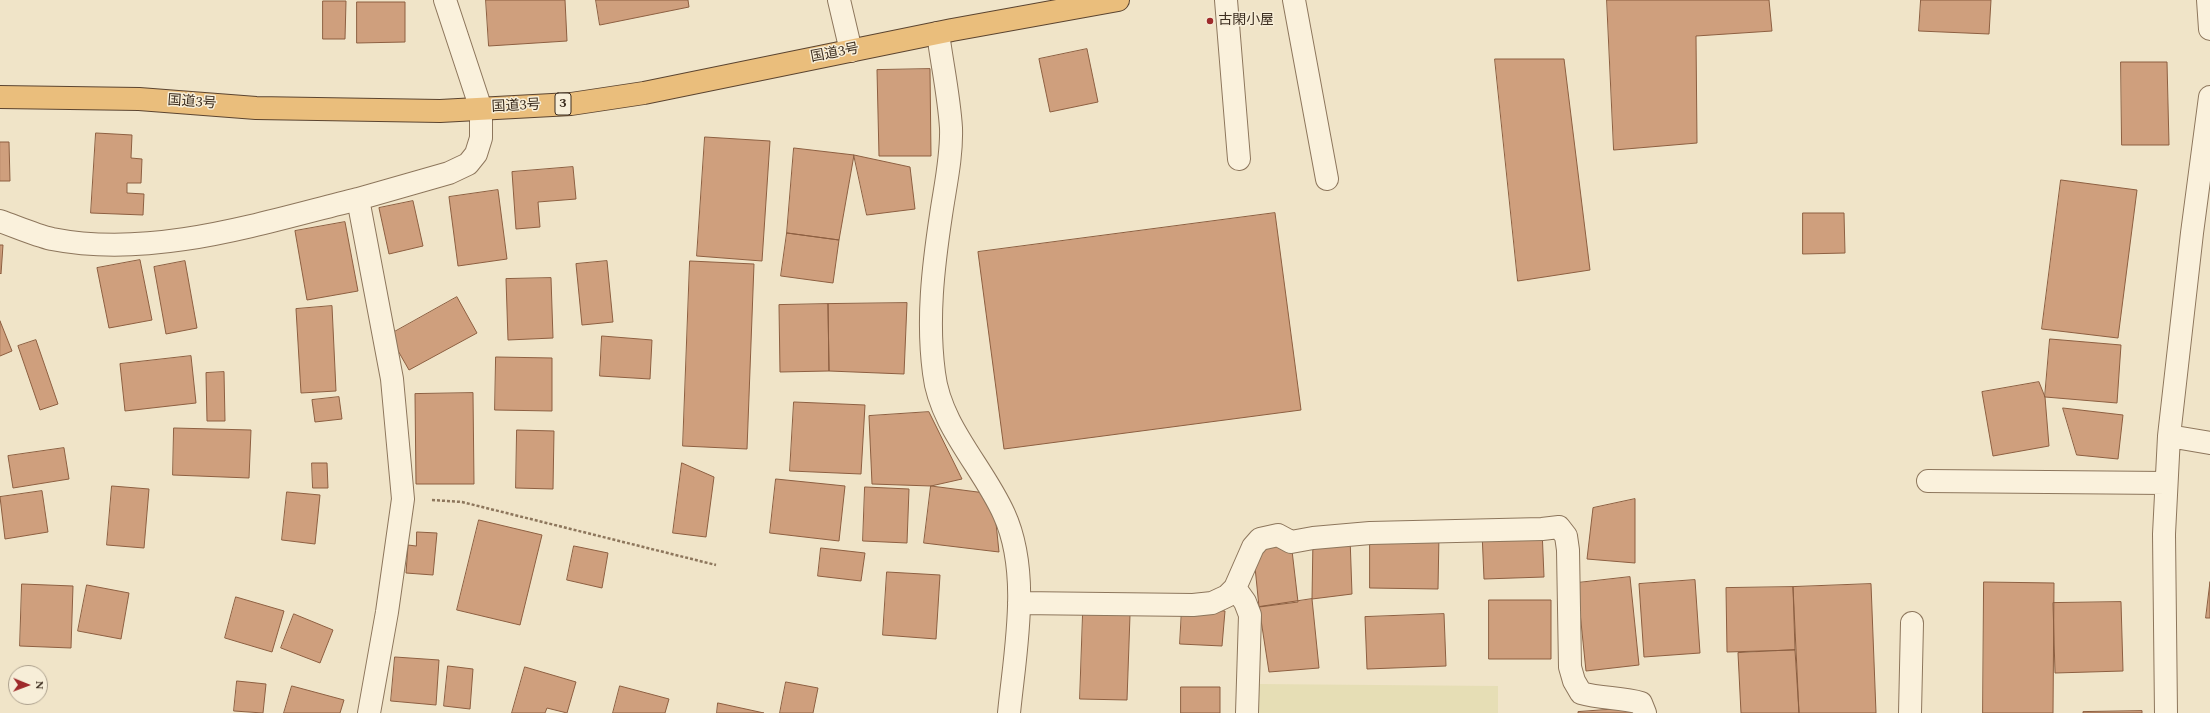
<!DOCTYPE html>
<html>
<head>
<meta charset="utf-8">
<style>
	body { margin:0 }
	#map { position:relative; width:2210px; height:713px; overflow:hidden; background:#f0e4c8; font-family:Spectral,serif }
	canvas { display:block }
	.north { position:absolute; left:8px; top:665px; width:40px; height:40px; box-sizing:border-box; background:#f7eed8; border:1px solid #ada18e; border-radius:50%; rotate:91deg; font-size:11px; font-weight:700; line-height:16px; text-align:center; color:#3d2e20 }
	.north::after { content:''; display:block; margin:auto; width:14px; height:18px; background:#9e2a2b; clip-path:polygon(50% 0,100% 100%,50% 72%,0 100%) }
</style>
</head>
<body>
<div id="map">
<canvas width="2210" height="713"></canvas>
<div class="north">N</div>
</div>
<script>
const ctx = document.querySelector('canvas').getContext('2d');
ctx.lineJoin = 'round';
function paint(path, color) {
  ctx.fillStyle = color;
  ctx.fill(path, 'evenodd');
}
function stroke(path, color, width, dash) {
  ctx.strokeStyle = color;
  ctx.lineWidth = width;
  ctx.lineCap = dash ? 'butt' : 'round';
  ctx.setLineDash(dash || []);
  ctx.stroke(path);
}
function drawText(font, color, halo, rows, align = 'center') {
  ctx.font = font + ' Spectral,"Noto Sans JP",serif';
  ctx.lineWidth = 3;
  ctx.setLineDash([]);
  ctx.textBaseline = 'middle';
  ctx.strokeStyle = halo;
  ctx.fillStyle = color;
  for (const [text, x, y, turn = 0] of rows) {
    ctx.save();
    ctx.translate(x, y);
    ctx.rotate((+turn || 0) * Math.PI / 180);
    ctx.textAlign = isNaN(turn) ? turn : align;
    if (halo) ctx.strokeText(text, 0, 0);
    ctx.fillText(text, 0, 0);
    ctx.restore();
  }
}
const farmland = new Path2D(`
	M1257 684 1498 686V713H1256Z`);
const building = new Path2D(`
	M486 0H565L567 41 489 46Z
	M596 0H688L689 7 600 25Z
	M1607 0H1769L1772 31 1696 36 1697 143 1614 150Z
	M1921 0H1991L1989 34 1919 31Z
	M323 1H346L345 39H323Z
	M357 2H405V42L357 43Z
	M1087 49 1098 102 1050 112 1039 59Z
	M1495 59H1564L1590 270 1518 281Z
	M2121 62H2167L2169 145H2122Z
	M930 69 931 156H879L877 70Z
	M96 133 132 135 131 158 142 159 141 183H127V193L144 194 143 215 91 213Z
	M705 137 770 141 762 261 697 256Z
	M0 142H9L10 181H0Z
	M794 148 854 155 839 240 787 233Z
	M854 155 910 167 915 209 867 215Z
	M573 167 576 199 538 202 540 227 516 229 512 172Z
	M2061 180 2137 190 2118 338 2042 329Z
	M498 190 507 259 458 266 449 197Z
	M413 201 423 246 389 254 379 208Z
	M1275 213 1301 410 1004 449 978 252Z
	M1803 213H1844L1845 253 1803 254Z
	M345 222 358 291 307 300 295 231Z
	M787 233 839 240 833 283 781 276Z
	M0 245H3L1 274 0 273Z
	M140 260 152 320 109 328 97 268Z
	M185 261 197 328 166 334 154 267Z
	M607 261 613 322 582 325 576 264Z
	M690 261 754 264 747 449 683 446Z
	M551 278 553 338 508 340 506 279Z
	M457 297 477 333 409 370 389 335Z
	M907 303 904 374 829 371 828 304Z
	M828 304 829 371 780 372 779 305Z
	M332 306 336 391 301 393 296 309Z
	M0 321 12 351 0 356Z
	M602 336 652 340 650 379 600 376Z
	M2050 339 2121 345 2117 403 2045 397Z
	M36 340 58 404 40 410 18 346Z
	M191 356 196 403 125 411 120 364Z
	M496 357 552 358V411L495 410Z
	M224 372 225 421H207L206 373Z
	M2039 382 2045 397 2049 446 1993 456 1982 392Z
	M473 393 474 484H416L415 394Z
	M339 397 342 419 315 422 312 400Z
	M794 402 865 405 861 474 790 471Z
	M2063 408 2123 415 2118 459 2077 455Z
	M929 412 962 479 931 486 872 484 869 416Z
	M174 428 251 430 249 478 173 475Z
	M517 430 554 431 553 489 516 488Z
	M64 448 69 479 13 488 8 456Z
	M312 463H327L328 488H313Z
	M682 463 714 477 706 537 673 533Z
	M776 479 845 486 839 541 770 533Z
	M112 486 149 489 144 548 107 545Z
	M931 486 993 494 999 552 924 543Z
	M865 487 909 489 907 543 863 541Z
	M42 491 48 532 5 539 0 497Z
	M287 492 320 495 315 544 282 540Z
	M1635 499V563L1587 559 1593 508Z
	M479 520 542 535 520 625 457 610Z
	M1542 529 1544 577 1484 579 1482 532Z
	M417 532 437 533 433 575 406 573 408 545 416 546Z
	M1370 533 1439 534 1438 589 1370 588Z
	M1350 537 1352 594 1312 599 1313 538Z
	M1291 542 1298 602 1259 607 1253 547Z
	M574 546 608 553 602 588 567 580Z
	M821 548 865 553 861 581 818 576Z
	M887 572 940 575 936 639 883 635Z
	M1630 577 1639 665 1586 671 1577 583Z
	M1695 580 1700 653 1644 657 1639 584Z
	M1984 582 2054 583 2053 713H1983Z
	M2210 582V618H2206Z
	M22 584 73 586 71 648 20 646Z
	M1871 584 1876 713H1799L1793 587Z
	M87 585 129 593 121 639 78 631Z
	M1793 587 1795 650 1727 652 1726 588Z
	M236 597 284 611 272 652 225 638Z
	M1312 599 1319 668 1269 672 1259 607Z
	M1489 600H1551V659H1489Z
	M2121 602 2123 671 2055 673 2053 603Z
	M1182 608 1225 611 1222 646 1180 644Z
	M1083 613 1130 615 1127 700 1080 699Z
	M294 614 333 630 320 663 281 648Z
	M1444 614 1446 666 1367 669 1365 617Z
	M1795 650 1799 713H1741L1738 653Z
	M395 657 439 660 436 705 391 701Z
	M448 666 473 669 470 709 444 706Z
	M525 667 576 682 567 713 547 708 545 713H512Z
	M237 681 266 684 263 713 234 711Z
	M786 682 818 688 813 713H780Z
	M292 686 344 700 340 713H284Z
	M620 686 669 699 665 713H613Z
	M1181 687H1220V713H1181Z
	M718 703 764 713H717Z
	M1633 708V713H1578V712Z
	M2142 711V713H2083V712Z`);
const path = new Path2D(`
	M432 500 462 502 716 565`);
const minor = new Path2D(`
	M839 0 851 51
	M1226 0 1239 159
	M1294 0 1327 179
	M2208 0 2210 29
	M938 33C942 64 949 96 951 128 952 157 945 187 941 215 933 268 927 320 934 373 940 426 983 467 1004 514 1031 573 1015 651 1009 713
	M0 221C17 227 35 235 52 239 153 259 261 223 358 199
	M2169 436 2210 443
	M1928 481 2166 483
	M1235 588 1245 602 1250 615 1247 713
	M1019 603 1193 605 1212 603 1227 596 1235 588 1253 547 1260 539 1278 535 1291 542 1313 538 1370 533 1542 529 1559 527 1566 536 1568 550 1570 667 1574 681 1581 693C1601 699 1622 697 1641 703L1645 713
	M369 713 387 612 403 499 392 379 358 199 449 173 468 164 476 154 481 138V109L445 0
	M1910 713 1912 623
	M2166 713 2164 534 2169 436 2192 233 2210 97`);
const trunk = new Path2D(`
	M0 97 139 99 256 108 440 111 571 104 644 93 952 30 1118 0`);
const markers = [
	[1210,21,4,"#9e2a2b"]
];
const shields = [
	[563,104,16]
];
const shieldNames = [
	["3",563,104]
];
const poiNames = [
	["古閑小屋",1218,21]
];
const streetNames = [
	["国道3号",835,54,-11],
	["国道3号",192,103,4],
	["国道3号",516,107,-3]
];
paint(farmland, '#e6deb5');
paint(building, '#cf9f7d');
stroke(building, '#8d5f41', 1);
stroke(minor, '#8d765c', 24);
stroke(trunk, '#5b4430', 24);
stroke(path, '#8d765c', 2.5, [3, 2]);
stroke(minor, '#faf1dc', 22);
stroke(trunk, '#eabe7c', 22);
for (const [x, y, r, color] of markers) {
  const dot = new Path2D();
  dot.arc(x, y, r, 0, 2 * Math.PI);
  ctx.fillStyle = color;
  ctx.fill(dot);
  stroke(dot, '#f7eed8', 1.5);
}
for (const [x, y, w] of shields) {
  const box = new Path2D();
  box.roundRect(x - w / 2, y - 11, w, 22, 3);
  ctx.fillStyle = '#f7eed8';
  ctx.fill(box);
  stroke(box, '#3d2e20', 1);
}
drawText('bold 13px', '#3d2e20', null, shieldNames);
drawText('14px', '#3d2e20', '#f7eed8', poiNames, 'left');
drawText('14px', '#3d2e20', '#f7eed8', streetNames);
</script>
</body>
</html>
